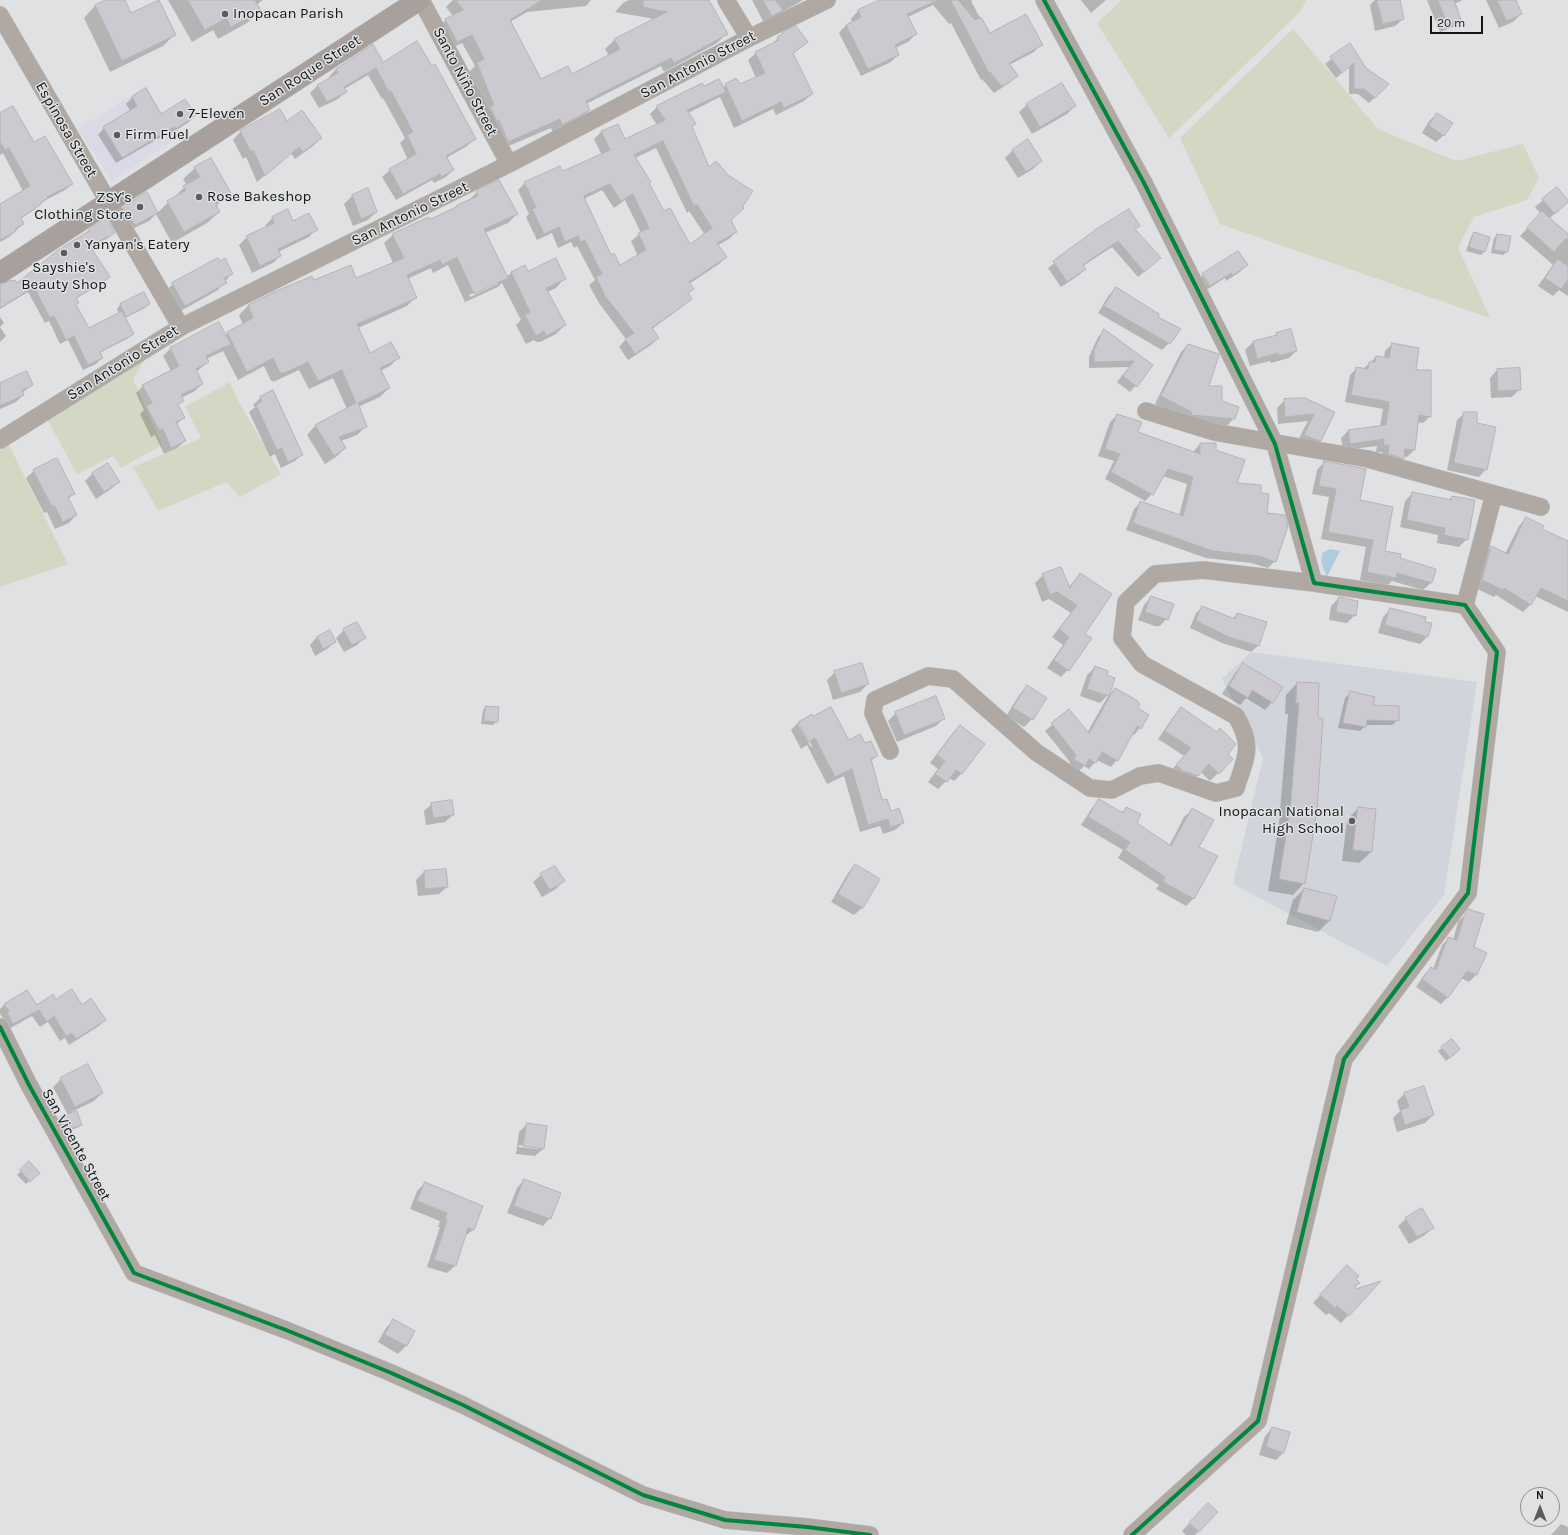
<!DOCTYPE html>
<html>
<head>
<meta charset="utf-8">
<style>
	body { margin:0 }
	#map { position:relative; width:1568px; height:1535px; overflow:hidden; background:#e0e1e2; font-family:Karla,sans-serif }
	canvas { display:block }
	.north { position:absolute; left:1520px; top:1487px; width:40px; height:40px; box-sizing:border-box; background:#dfe1e3; border:1px solid #8e8f91; border-radius:50%; rotate:0deg; font-size:11px; font-weight:700; line-height:16px; text-align:center; color:#141516 }
	.north::after { content:''; display:block; margin:auto; width:14px; height:18px; background:#5b5c5d; clip-path:polygon(50% 0,100% 100%,50% 72%,0 100%) }
	.scale { position:absolute; left:1430px; top:16px; width:53px; height:18px; box-sizing:border-box; border:2px solid #141516; border-top:0; padding-left:5px; font-size:12px; line-height:14px; white-space:nowrap; color:#141516; -webkit-text-stroke:3px #dfe1e3; paint-order:stroke }
</style>
</head>
<body>
<div id="map">
<canvas width="1568" height="1535"></canvas>
<div class="north">N</div>
<div class="scale">20 m</div>
</div>
<script>
const ctx = document.querySelector('canvas').getContext('2d');
ctx.lineJoin = 'round';
function paint(path, color) {
  ctx.fillStyle = color;
  ctx.fill(path, 'evenodd');
}
function stroke(path, color, width, dash) {
  ctx.strokeStyle = color;
  ctx.lineWidth = width;
  ctx.lineCap = dash ? 'butt' : 'round';
  ctx.setLineDash(dash || []);
  ctx.stroke(path);
}
function drawText(font, color, halo, rows, align = 'center') {
  ctx.font = font + ' Karla,sans-serif';
  ctx.lineWidth = 3;
  ctx.setLineDash([]);
  ctx.textBaseline = 'middle';
  ctx.strokeStyle = halo;
  ctx.fillStyle = color;
  for (const [text, x, y, turn = 0] of rows) {
    ctx.save();
    ctx.translate(x, y);
    ctx.rotate((+turn || 0) * Math.PI / 180);
    ctx.textAlign = isNaN(turn) ? turn : align;
    if (halo) ctx.strokeText(text, 0, 0);
    ctx.fillText(text, 0, 0);
    ctx.restore();
  }
}
const commercial = new Path2D(`
	M146 86 177 138 112 181 78 129Z`);
const built = new Path2D(`
	M1251 652 1477 682 1444 895 1387 966 1233 884 1263 758 1222 679Z`);
const green = new Path2D(`
	M1122 0H1306L1301 11 1169 138 1097 23Z
	M1293 29 1378 129 1456 161 1523 144 1539 178 1527 200 1474 217 1458 247 1490 318 1220 224 1180 138Z
	M148 354 133 379 162 445 121 468 113 456 77 474 45 415Z
	M230 382 240 404 281 474 240 497 226 482 158 511 133 467 201 438 185 407Z
	M7 441 68 564 0 587V446Z`);
const water = new Path2D(`
	M1330 549 1340 551 1327 577 1321 563 1322 553Z`);
const shadow = new Path2D(`
	M108 0H124L131 15 175 34 163 46 110 72 84 18 95 6Z
	M168 0H263L256 5 260 10 247 23 218 39 213 30 192 42Z
	M453 0H591L586 6 527 12 510 22 540 80 572 75 609 56 605 49 614 40 654 19 615 12 623 3 629 0H708L726 34 717 43 664 72 661 66 586 104 589 110 580 119 553 133 551 128 499 150 468 73 475 66 462 43 448 50 437 29 446 20 453 16 446 7Z
	M752 0H803L764 23Z
	M882 0H973L971 1 989 35 1041 44 1034 52 1009 65 1016 76 1009 83 994 93 982 79 981 80 951 23 949 24 933 5 908 17 916 34 908 42 895 48 898 55 891 62 861 76 839 33 846 25 852 22 851 19 858 11Z
	M1081 0H1106L1091 13Z
	M1375 0H1399L1403 19 1395 26 1375 31 1370 5Z
	M1427 0H1463L1454 4 1460 19 1453 27 1440 32Z
	M1486 0H1514L1521 14 1513 22 1499 28Z
	M782 34 807 42 793 54 812 94 804 101 776 115 773 109 734 128 720 97 688 113 695 124 691 127 730 220 736 232 729 239 718 245 726 257 719 264 689 284 693 289 687 294 690 299 683 306 652 329 658 338 651 345 628 360 619 347 626 339 599 303 589 285 595 280 577 246 574 248 571 242 558 248 552 233 537 240 526 217 529 214 518 190 525 183 562 172 602 155 594 139 601 132 617 125 624 140 657 125 650 114 657 107 703 87 723 88 726 85H739L756 78 748 60 756 53 770 46ZM656 148 687 213 689 211 705 235 689 245 664 212 635 158ZM602 190 614 208 625 200 641 233 631 241 638 256 620 267 611 256 584 199Z
	M1349 45 1365 69 1388 85 1369 103 1358 94H1349V67L1336 78 1325 64Z
	M383 63 474 139 467 146 446 158 453 170 446 177 434 183 432 180 396 200 382 177 390 170 408 160 400 143 405 138 383 98 382 99 368 75 344 89 345 92 338 99 319 108 310 93 318 85 330 78 329 77 336 69Z
	M146 90 161 116 195 115 189 122 169 135 168 133 116 163 98 135 104 128 131 112 126 104 132 98Z
	M1027 105 1075 106 1067 114 1032 134 1019 112Z
	M279 111 287 122 321 138 313 146 295 159 291 153 257 182 246 157 243 159 233 140 240 132Z
	M0 114 34 143 72 184 65 190 44 201 34 210 20 219 23 224 9 237 0 242V205L23 191 3 153 0 155Z
	M1437 114 1444 135 1436 142 1422 133 1429 121Z
	M1012 151 1041 161 1033 169 1018 178 1005 158Z
	M195 168 230 193 216 206 219 212 207 223 172 243 156 214 149 221 126 232 116 216 124 209 157 213 187 185 183 179Z
	M367 190 376 212 368 220 353 226 344 204 352 196Z
	M477 192 517 214 508 223 485 233 506 277 511 273 524 266 527 273 565 278 556 288 547 292 565 325 556 334 540 342H536L534 340 526 344 516 325 521 320 502 283 498 287 465 302 448 265 433 273 431 268 407 279 416 297 407 306 358 328 369 354 399 357 390 366 380 371 389 388 380 397 358 407 366 426 357 435 341 441 345 448 336 457 325 464 307 435 315 426 347 409 333 378 309 389 299 370 273 382 272 380 271 381 264 366 238 380 223 351 206 359 208 362 196 372 202 384 195 391 181 398 182 401 177 406 183 418 177 424 185 441 177 448 164 454 155 435 151 437 140 414 144 410 136 393 143 386 171 371 163 356 171 348 225 335 243 325 239 315 248 306 275 293 313 281 356 279 393 263 384 243 393 235 430 220 455 208 468 201ZM498 282V284L470 297 469 295Z
	M1543 200 1568 201 1549 219 1568 239V296L1559 290 1553 296 1538 286 1553 265 1520 236 1541 214 1535 207Z
	M287 211 292 222 316 229 309 237 278 252 280 256 273 263 252 273 239 245 247 237 266 228 265 226 272 218Z
	M1138 226 1135 229 1153 264 1138 277 1112 247 1083 266 1085 269 1079 275 1061 287 1048 268 1096 231Z
	M89 230 114 233 108 238 90 248 108 277 103 283 75 299V305L89 330 119 314 117 309 120 305 143 294 148 304 145 308 125 318 133 334 127 339 99 353 102 358 96 364 83 370 68 340 60 344 49 321 45 323 28 292 0 309V292L17 285 83 236Z
	M1474 233 1489 238 1484 252 1481 255 1466 251 1471 237Z
	M1497 235 1510 237 1507 252 1503 255 1491 253 1494 238Z
	M1246 265 1240 272 1226 281 1225 278 1203 292 1197 282 1203 275Z
	M232 273 218 290 177 313 165 292 173 284Z
	M1116 288 1156 317 1169 343 1162 350 1098 313 1109 295Z
	M0 317 4 323 0 327 6 336 0 342Z
	M1104 331 1152 366 1130 392 1117 382 1129 367 1089 368V357L1098 337Z
	M1277 334 1296 351 1289 358 1271 363 1270 361 1250 366 1245 350 1253 342 1274 337Z
	M1392 344 1414 371 1430 416 1423 423 1417 422 1414 450 1407 457 1403 456 1396 465 1381 461 1382 452H1376L1377 446 1343 450 1341 438 1348 431 1380 426 1383 409 1345 402 1350 375 1357 368 1363 369 1376 357 1384 358 1385 351Z
	M1188 345 1208 387 1234 418 1227 426 1185 421V419L1155 404 1181 352Z
	M1497 370 1520 389 1512 397 1491 398 1490 378Z
	M0 385H32L22 393 23 395 16 402 0 409Z
	M260 398 302 454 295 461 281 468 275 454 270 457 249 412 255 407 253 405Z
	M1285 400 1334 413 1320 440 1312 448 1297 442 1308 421 1278 424 1277 408Z
	M1465 413 1475 424 1486 469 1479 477 1447 470 1457 420Z
	M1117 415 1137 433 1193 452 1200 444 1215 451 1236 483 1259 494 1266 514 1275 561 1268 568 1251 563 1206 558 1126 530 1134 509 1141 502 1179 516 1187 484 1163 476 1152 494 1145 501 1105 479 1114 461 1098 456 1110 422Z
	M1324 462 1359 501 1384 552 1399 559 1431 583 1423 590 1392 581 1388 585 1360 580 1366 547 1321 539 1329 497 1312 494 1317 470Z
	M108 464 119 482 111 489 96 499 85 481 92 474Z
	M34 471 74 494 68 499 76 515 69 523 55 529 47 512 44 513 26 478Z
	M1413 493 1448 500 1452 497 1467 539 1459 547 1437 543 1438 535 1400 527 1405 501Z
	M1526 518 1541 530 1568 542V612L1535 596 1530 605 1523 612 1496 595 1494 597 1475 588 1483 555 1491 547 1505 554 1519 526Z
	M1080 574 1084 634 1068 670 1061 677 1047 668 1063 645 1052 637 1071 613 1049 599 1042 602 1035 583 1043 575 1068 588Z
	M1151 597 1167 618 1160 626H1155L1138 620 1144 605Z
	M1339 598 1355 615 1347 623 1329 620 1331 606Z
	M1203 607 1232 619 1237 614 1258 646 1251 652 1222 643 1190 628 1196 613Z
	M1391 609 1424 622 1428 636 1420 644 1378 633 1383 617Z
	M344 630 364 638 357 645 344 652 336 638Z
	M317 637 335 642 327 649 315 656 310 645Z
	M1243 665 1272 702 1265 710 1246 698 1240 705 1222 694 1236 672Z
	M1095 667 1105 676 1114 679 1107 696 1100 703 1080 696 1087 675Z
	M835 672 868 684 860 692 833 700 827 680Z
	M1297 683 1317 719 1304 883 1293 895 1268 891 1279 823 1288 714H1285L1286 695Z
	M1027 687 1045 698 1032 719 1024 727 1006 716 1020 694Z
	M1115 689 1136 708 1140 728 1134 735 1132 734 1117 760 1111 767 1097 760 1089 769 1084 766 1078 772 1068 766 1070 762 1045 731 1069 710 1087 733 1108 696Z
	M1351 692 1371 706 1398 720 1392 725H1366L1360 731 1338 728 1345 698Z
	M486 707 497 721 493 725 481 724 483 710Z
	M1181 709 1217 733 1220 730 1235 745 1226 754 1232 759 1210 781 1201 772 1190 783 1169 773 1184 756 1158 739 1174 716Z
	M896 713 943 719 936 726 897 742 888 721Z
	M799 722 848 741 864 745 877 755 870 762 882 802 890 812 903 823 895 830 883 834 880 826 860 832 844 776 827 784 807 745 801 749 791 730ZM798 724H800L812 746 811 747Z
	M960 726 984 744 961 774 954 781 949 778 938 789 928 782 938 769 930 763 952 734Z
	M1099 800 1121 813 1126 808 1136 824 1169 846 1184 817 1192 810 1198 847 1193 899 1186 906 1156 889 1159 885 1118 858 1123 850 1081 825 1092 808Z
	M432 804 453 815 445 822 426 825 424 811Z
	M1358 808 1371 852 1359 863 1342 861 1347 820Z
	M855 866 878 879 862 908 854 915 831 902 848 873Z
	M424 872 447 887 439 894 418 896 416 880Z
	M541 875 563 881 556 889 542 897 533 882Z
	M1304 889 1329 921 1318 932 1286 924 1293 900Z
	M1469 910 1476 975 1469 982 1461 978 1448 997 1441 1004 1416 987 1424 975 1431 968 1433 969 1442 945 1449 938 1453 940 1458 922Z
	M56 1000 81 1006 105 1020 99 1026 69 1045 65 1038 60 1041 48 1022 40 1027 32 1016 7 1030 1 1019 3 1018 0 1014V1009L5 1004 37 1006Z
	M1442 1048 1456 1053 1446 1061 1438 1051Z
	M61 1079 102 1093 94 1101 71 1112 81 1125 77 1128 62 1133 57 1121 61 1117 68 1115 53 1087Z
	M1404 1094 1433 1115 1425 1123 1397 1132 1393 1118 1400 1111 1397 1101Z
	M527 1124 543 1149 535 1156 516 1154 519 1132ZM519 1145 538 1147V1149L518 1147Z
	M29 1163 38 1173 26 1184 17 1175Z
	M524 1180 550 1218 543 1226 507 1213 517 1188Z
	M425 1183 482 1206 473 1230 464 1237 455 1266 447 1273 427 1267 440 1227H438L440 1221 410 1209 417 1191Z
	M1406 1219 1433 1227 1425 1235 1409 1244 1398 1226Z
	M1339 1274 1355 1279 1359 1283 1354 1287 1356 1290 1378 1283 1341 1323 1329 1313 1326 1315 1313 1303Z
	M394 1320 414 1331 406 1346 398 1354 378 1342 386 1328Z
	M1272 1428 1284 1452 1276 1460 1259 1455 1265 1436Z
	M1208 1504 1217 1512 1195 1535H1186L1182 1531Z
	M1561 1524 1568 1527V1535H1551Z`);
const building = new Path2D(`
	M106 0H125L131 13 159 0 176 35 122 61 95 5Z
	M188 0H255L261 11 231 27 226 18 205 30Z
	M456 0H542L510 20 541 79 568 66 572 74 620 49 614 39 667 12 643 7V0H709L728 34 674 63 671 58 586 101 590 110 562 125 560 119 508 142 499 120 497 121 490 107 494 105 477 63 484 59 472 35 457 42 445 19 463 10Z
	M763 0H775L783 10 772 16Z
	M880 0H938L907 14 917 34 895 45 899 55 868 69 846 25 861 17 858 10Z
	M952 0H958L975 20 981 17 990 33 1026 14 1043 45 1009 63 1018 76 1002 87 990 72 989 73 951 1Z
	M1377 0H1400L1404 19 1383 24Z
	M1438 0H1454L1461 20 1448 25Z
	M1497 0H1516L1522 14 1507 21Z
	M796 26 808 42 793 53 813 94 784 108 781 102 742 121 725 84 736 78 740 84 765 73 755 52 779 40 777 37 782 34V33Z
	M417 41 432 66 435 64 476 139 446 156 454 170 441 177 440 174 403 194 389 169 416 154 407 135 413 132 391 91 389 92 376 68 344 87 347 92 327 102 317 85 338 73 336 69 373 44 383 62Z
	M1350 43 1366 68 1389 84 1375 98 1364 89H1354V63L1342 73 1330 57Z
	M719 79 726 92 687 110 696 124 692 126 709 167 716 161 728 175 753 191 743 206 744 208 731 220 737 232 717 243 727 257 689 282 694 289 688 293 692 299 652 328 659 338 635 354 625 339 634 333 605 296 596 277 602 274 585 240 581 242 578 236 565 242 559 227 544 234 532 209 536 207 524 182 560 166 563 171 610 150 601 131 618 124 625 139 665 120 656 106 702 83 704 86ZM663 141 694 206 697 204 712 228 690 244 670 208 664 211 649 183 651 182 634 155ZM610 184 621 201 633 194 649 228 638 233 646 250 620 265 614 253 611 255 584 197V196Z
	M1062 83 1076 106 1040 127 1026 104Z
	M146 88 161 114 185 99 196 115 176 129 174 127 122 158 103 127 137 106 132 97Z
	M13 106 34 142 45 136 73 184 47 197 48 198 40 203 41 204 21 218 24 224 15 229 16 231 0 240V204L30 186 9 148 5 150 0 142V113Z
	M280 109 287 121 302 110 322 138 303 152 299 147 265 176 253 150 251 152 240 131Z
	M1437 113 1453 123 1444 136 1429 125Z
	M1028 139 1042 161 1026 172 1012 150Z
	M211 158 231 193 215 202 220 212 184 232 167 201 186 190 183 186 200 177 194 167Z
	M499 180 518 214 484 229 508 278 474 294 457 257 442 265 440 260 407 275 417 298 357 324 370 353 391 342 400 358 380 368 390 388 358 403 367 427 339 437 346 448 334 456 315 425 356 403 342 370 318 381 308 362 282 374 281 372 280 373 273 358 247 372 227 332 253 318 248 305 274 292 312 276 314 280 351 265 356 278 404 258 392 234 429 217 431 219 458 206 457 205 478 196 476 192Z
	M1557 187 1568 200V202L1555 214 1542 199Z
	M368 188 377 212 361 219 352 195Z
	M147 192 158 213 135 225 123 208Z
	M288 209 293 221 309 213 318 230 278 249 281 256 260 266 246 236 274 223 272 217Z
	M1129 209 1140 226 1135 229 1161 258 1144 272 1118 241 1083 265 1086 269 1067 282 1053 261 1095 230Z
	M1542 211 1568 234V236L1554 252 1527 228Z
	M106 218 115 233 90 246 110 277 76 298 79 303 76 305 89 328 122 311 134 334 100 352 103 358 88 365 74 336 66 340 54 316 50 318 34 287 0 308V285L11 280 12 281 15 280 17 283 57 251 89 231V230Z
	M1474 232 1490 237 1485 252 1469 247Z
	M1497 234 1511 236 1508 252 1494 250Z
	M1238 251 1248 265 1233 275 1231 273 1210 286 1202 274Z
	M218 258 220 261 225 258 233 274 224 278 227 283 185 306 172 283Z
	M556 258 566 279 546 288 566 325 546 336 544 331 536 336 525 315 530 312 511 272 525 265 528 271Z
	M1558 259 1568 266V280L1561 289 1545 278Z
	M1116 287 1159 314 1158 317 1181 329 1170 344 1104 306Z
	M144 292 150 304 126 317 120 304Z
	M219 322 231 344 206 356 209 362 196 369 203 384 181 395 184 401 178 404 185 418 176 422 186 441 171 448 163 429 159 430 146 406 152 403 142 385 179 366 170 348Z
	M1104 329 1153 365 1137 387 1123 376 1134 361 1094 362V350Z
	M1291 329 1297 351 1278 356V353L1257 359 1253 341 1277 335 1276 333Z
	M1392 343 1419 348 1416 370H1431V417L1419 415 1415 450 1405 449 1404 459 1388 454 1389 445H1383L1384 439 1350 444 1348 430 1386 425 1389 402 1351 395 1356 367 1368 369 1369 362H1375L1376 356 1389 358Z
	M1188 344 1219 354V355L1209 386H1222V401L1239 407 1235 419 1191 415 1192 412 1161 396Z
	M1520 368 1521 390 1498 391 1497 369Z
	M27 371 33 385 22 390 24 395 0 406V383Z
	M273 390 303 455 288 462 282 448 277 450 256 405 262 401 260 397Z
	M1305 398 1335 412 1321 441 1314 439 1304 435 1314 414 1285 417 1284 399Z
	M1464 412H1477V423L1496 427 1487 470 1454 463Z
	M1117 414 1142 422 1138 432 1200 454V443H1216V450L1245 460 1237 483 1261 485V493L1269 494 1267 513 1285 515 1288 526 1276 562 1259 556 1213 551 1133 523 1140 501 1183 516 1193 477 1168 469 1153 495 1111 472 1120 454 1105 449Z
	M57 458 75 494 68 497 77 515 63 522 54 505 52 507 33 470Z
	M1324 461 1366 469 1360 500 1393 507 1385 551 1401 554 1400 558 1436 569 1432 583 1397 573 1396 578 1367 572 1373 540 1328 532 1336 489 1319 486Z
	M108 463 120 482 104 492 92 473Z
	M1412 492 1451 500 1452 496 1475 500 1468 540 1444 535 1445 528 1407 520Z
	M1526 517 1544 526 1542 529 1568 541V601L1541 588 1531 605 1504 588 1503 590 1482 580 1491 546 1508 554Z
	M1061 567 1070 588 1080 573 1112 594 1085 634 1092 638 1069 671 1054 660 1069 637 1059 629 1077 605 1057 592 1050 595 1042 574Z
	M1151 596 1174 604 1168 620 1145 612Z
	M1339 597 1358 601 1356 616 1336 612Z
	M1202 606 1235 619 1237 613 1267 622 1259 646 1229 637 1196 621Z
	M1390 608 1426 617 1425 622 1432 623 1428 637 1385 625Z
	M357 622 366 638 352 645 343 629Z
	M330 630 336 642 323 649 317 637Z
	M862 663 869 684 841 693 834 671Z
	M1243 663 1283 687 1273 703 1252 690 1248 698 1229 686Z
	M1095 666 1108 671 1107 675 1115 678 1109 696 1087 689Z
	M1297 682 1319 683 1318 718 1323 719 1317 810 1305 884 1279 879 1290 811 1299 703H1296Z
	M1027 685 1047 698 1033 720 1013 708Z
	M1115 688 1138 701V703L1140 704 1138 708 1149 715 1141 729 1137 726 1118 761 1102 752 1096 763 1089 759 1085 766 1074 759 1076 755 1051 723 1069 709 1089 733Z
	M1350 691 1375 697 1373 705 1399 706V721L1367 720 1366 727 1343 723Z
	M936 696 945 719 904 735 895 712Z
	M486 706 499 707 498 722 484 721Z
	M831 707 849 740 860 734 865 743 871 741 878 756 871 759 882 800 887 799 891 811 899 808 904 823 890 827 888 819 868 825 852 769 835 777 815 738 809 742 798 722 812 714 813 716Z
	M1181 707 1217 732 1220 728 1236 744 1228 754 1233 759 1219 774 1209 764 1198 776 1183 771 1176 765 1191 748 1165 731Z
	M960 725 985 744 962 774 956 770 947 782 935 774 945 761 937 755Z
	M1099 799 1123 813 1126 807 1141 814 1137 823 1171 846 1192 808 1214 820 1199 847 1218 856 1194 899 1163 882 1165 877 1125 850 1130 842 1088 817Z
	M452 800 454 815 433 818 431 803Z
	M1358 807 1376 809 1372 852 1353 850Z
	M855 864 880 879 863 908 838 894Z
	M555 866 565 881 550 890 540 874Z
	M446 869 448 887 425 889 424 871Z
	M1304 888 1337 896 1330 921 1297 912Z
	M1468 909 1484 914 1474 947 1487 953 1477 975 1467 971 1448 998 1422 979 1431 967 1436 970 1448 937 1457 940 1465 914Z
	M72 989 82 1005 91 998 106 1020 76 1039 72 1033 66 1036 54 1016 47 1022 39 1010 13 1024 7 1012 9 1011 4 1004 27 990 37 1005 53 994 56 999Z
	M1452 1039 1460 1049 1450 1058 1441 1047Z
	M88 1064 103 1093 75 1107 60 1078Z
	M1424 1086 1434 1115 1405 1125 1400 1110 1409 1107 1404 1093Z
	M77 1111 82 1125 66 1130 60 1117Z
	M527 1123 547 1126 544 1149 523 1146Z
	M29 1161 40 1173 30 1182 20 1170Z
	M524 1179 561 1193 551 1219 514 1206Z
	M425 1182 483 1206 474 1230 468 1228 456 1266 434 1260 447 1220 445 1219 447 1213 417 1201Z
	M1422 1208 1434 1228 1417 1237 1405 1218Z
	M1347 1265 1359 1276 1356 1279 1360 1283 1355 1286 1356 1289 1381 1281 1349 1316 1337 1306 1335 1308 1320 1295Z
	M393 1319 415 1331 407 1346 385 1335Z
	M1272 1427 1290 1432 1284 1453 1266 1447Z
	M1208 1503 1218 1512 1199 1532 1189 1523Z`);
const minor = new Path2D(`
	M421 0 509 164
	M726 0 749 38
	M1044 0 1144 183 1275 444 1314 583 1465 605 1497 652 1468 893 1344 1059 1258 1421 1132 1535
	M0 15 181 327
	M1146 411 1214 432 1368 459 1541 507
	M0 440 181 327 509 164 749 38 827 0
	M1465 605 1494 494
	M890 751 873 713 875 700 928 676 953 679 1036 752 1090 788 1112 790 1140 776 1159 773 1216 793 1236 788C1246 756 1254 747 1236 716L1142 664 1122 638 1126 602 1155 574 1203 570 1314 583
	M0 1027 29 1085 134 1273 286 1330 389 1372 463 1405 643 1495 725 1520 807 1527 870 1535`);
const major = new Path2D(`
	M0 273 419 0`);
const cycleway = new Path2D(`
	M1044 0 1144 183 1275 444 1314 583 1465 605 1497 652 1468 893 1344 1059 1258 1421 1132 1535
	M0 1027 29 1085 134 1273 286 1330 389 1372 463 1405 643 1495 725 1520 807 1527 870 1535`);
const markers = [
	[225,14,4,"#5b5c5d"],
	[180,114,4,"#5b5c5d"],
	[117,135,4,"#5b5c5d"],
	[199,197,4,"#5b5c5d"],
	[140,207,4,"#5b5c5d"],
	[77,245,4,"#5b5c5d"],
	[64,253,4,"#5b5c5d"],
	[1352,821,4,"#5b5c5d"]
];
const poiNames = [
	["Inopacan Parish",233,14],
	["7-Eleven",188,114],
	["Firm Fuel",125,135],
	["Rose Bakeshop",207,197],
	["ZSY's",132,198,"right"],
	["Clothing Store",132,215,"right"],
	["Yanyan's Eatery",85,245],
	["Sayshie's",64,268,"center"],
	["Beauty Shop",64,285,"center"],
	["Inopacan National",1344,812,"right"],
	["High School",1344,829,"right"]
];
const streetNames = [
	["San Antonio Street",698,65,-28],
	["San Roque Street",310,71,-33],
	["Santo Niño Street",465,82,62],
	["Espinosa Street",66,130,60],
	["San Antonio Street",410,214,-26],
	["San Antonio Street",123,363,-32],
	["San Vicente Street",76,1145,61]
];
paint(commercial, '#dadae6');
paint(built, '#d1d5db');
paint(green, '#d2d8c3');
paint(water, '#aeccde');
paint(shadow, '#0003');
paint(building, '#cdc9d1');
stroke(building, '#b5b4b5', 1);
stroke(minor, '#bbbcbd', 18);
stroke(major, '#bbbcbd', 22);
stroke(minor, '#afa8a3', 17);
stroke(major, '#a7a09c', 21);
stroke(cycleway, '#00873e', 4);
for (const [x, y, r, color] of markers) {
  const dot = new Path2D();
  dot.arc(x, y, r, 0, 2 * Math.PI);
  ctx.fillStyle = color;
  ctx.fill(dot);
  stroke(dot, '#dfe1e3', 1.5);
}
drawText('15px', '#141516', '#dfe1e3', poiNames, 'left');
drawText('15px', '#141516', '#dfe1e3', streetNames);
</script>
</body>
</html>
